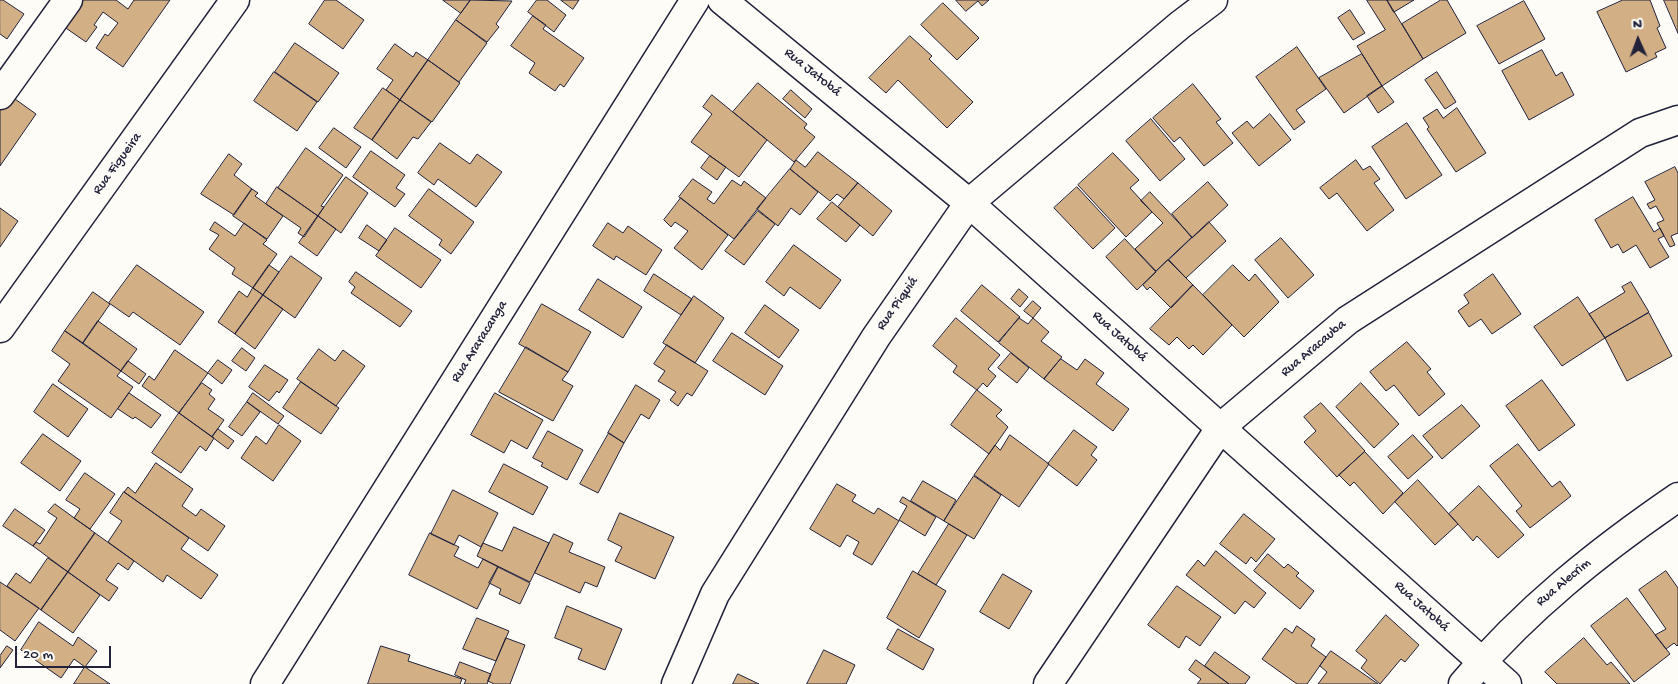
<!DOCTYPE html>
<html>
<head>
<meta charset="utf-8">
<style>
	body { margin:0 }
	#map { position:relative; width:1678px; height:684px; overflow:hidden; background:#fdfcf7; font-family:"Gochi Hand",sans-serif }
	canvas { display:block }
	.north { position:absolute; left:1613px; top:15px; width:50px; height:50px; -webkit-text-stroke:4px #fdfcf7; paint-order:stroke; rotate:358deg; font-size:14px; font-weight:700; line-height:20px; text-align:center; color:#22223b }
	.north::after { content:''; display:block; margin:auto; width:18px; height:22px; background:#22223b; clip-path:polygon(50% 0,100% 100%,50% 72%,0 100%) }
	.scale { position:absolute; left:15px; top:646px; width:96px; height:22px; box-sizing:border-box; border:2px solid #22223b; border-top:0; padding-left:6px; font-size:15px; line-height:18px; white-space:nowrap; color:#22223b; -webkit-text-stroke:4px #fdfcf7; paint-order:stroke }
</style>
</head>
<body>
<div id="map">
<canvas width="1678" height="684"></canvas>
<div class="north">N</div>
<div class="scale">20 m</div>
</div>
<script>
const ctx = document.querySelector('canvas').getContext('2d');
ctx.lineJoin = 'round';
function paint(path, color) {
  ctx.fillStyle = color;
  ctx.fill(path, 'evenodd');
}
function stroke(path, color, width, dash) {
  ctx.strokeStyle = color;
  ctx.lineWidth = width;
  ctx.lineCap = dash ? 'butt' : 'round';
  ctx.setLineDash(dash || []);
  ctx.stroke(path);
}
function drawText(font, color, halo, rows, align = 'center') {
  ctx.font = font + ' "Gochi Hand",sans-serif';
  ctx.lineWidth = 4;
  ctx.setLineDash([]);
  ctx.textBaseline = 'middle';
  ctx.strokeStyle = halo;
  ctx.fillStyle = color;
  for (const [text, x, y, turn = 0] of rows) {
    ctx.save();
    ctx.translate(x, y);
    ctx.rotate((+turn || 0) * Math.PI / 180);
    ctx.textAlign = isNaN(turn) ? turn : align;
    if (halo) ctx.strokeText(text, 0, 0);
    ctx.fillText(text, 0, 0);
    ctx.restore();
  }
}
const building = new Path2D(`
	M0 0H3L24 14 7 39 0 34Z
	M77 0H116L128 9 134 0H170L123 67 96 48 105 34 108 36 118 23 103 12 94 25 97 27 86 42 60 24Z
	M325 0H336L364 20 343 49 309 24Z
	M443 0H470L461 13Z
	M471 0 512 1 496 24 499 27 487 42 456 20Z
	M537 0H547L566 15 554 32 528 12Z
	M561 0H579L573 9Z
	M956 0H989L982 6 978 1 966 11Z
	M1367 0H1387L1423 59 1382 86 1357 46 1385 30Z
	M1387 0H1414L1394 12Z
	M1441 0H1447L1466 33 1423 59 1402 24Z
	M1623 0H1650L1660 26 1657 28 1666 48 1655 53 1657 57 1626 72 1597 12Z
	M1664 0H1678V33Z
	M1524 1 1545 39 1499 64 1477 26Z
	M943 3 979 38 957 60 921 25Z
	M1350 10 1365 33 1353 40 1338 18Z
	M533 16 546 25 543 29 584 58 564 87 560 84 555 91 529 73 535 63 511 46Z
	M456 20 487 43 459 82 428 60Z
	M910 36 932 56 929 59 973 102 947 128 898 80 886 93 869 78Z
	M295 43 339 73 318 102 275 72Z
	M395 44 413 57 416 52 428 60 400 100 386 90 393 80 377 69Z
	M1297 47 1326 89 1296 110 1305 122 1294 130 1256 77Z
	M1542 50 1556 76 1562 72 1574 95 1529 120 1502 71Z
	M1362 54 1382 86 1344 113 1319 78Z
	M428 60 460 83 432 122 400 100Z
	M274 72 317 102 297 131 254 101Z
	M1437 72 1456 102 1445 109 1425 80Z
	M758 83 807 124 804 128 815 137 794 162 733 112Z
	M1193 84 1221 119 1216 122 1233 143 1204 166 1180 137 1174 142 1153 118Z
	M1382 86 1394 102 1378 113 1367 96Z
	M383 88 400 100 372 140 354 128Z
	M791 90 812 109 805 118 783 99Z
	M8 94 36 114 0 166V105Z
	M712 95 767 140 739 177 691 142 712 114 703 107Z
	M400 100 431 122 418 139 413 137 397 159 372 140Z
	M1457 108 1486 153 1456 172 1427 129 1429 127 1423 118 1437 109 1443 118Z
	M1270 114 1291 140 1259 166 1232 133 1247 121 1253 128Z
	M1151 119 1185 159 1160 181 1126 141Z
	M1407 123 1442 175 1406 199 1372 147Z
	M334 128 361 147 346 168 319 148Z
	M440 143 470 164 477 154 502 172 476 207 438 179 434 185 418 173Z
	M306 148 343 175 321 206 324 207 318 216 278 188Z
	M371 151 405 175 396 188 405 194 395 207 353 177Z
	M818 152 858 183 844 199 837 194 830 201 790 169 796 160 805 167Z
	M1113 153 1139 180 1130 188 1152 212 1126 237 1078 185Z
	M229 154 242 164 234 175 252 189 234 215 201 194Z
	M710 156 726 167 717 180 701 168Z
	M1356 160 1363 170 1370 166 1380 179 1374 183 1394 210 1367 231 1337 193 1329 199 1320 188Z
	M1675 167 1678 173V233L1671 236 1675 245 1670 247 1657 223 1664 220 1656 206 1650 209 1647 204 1655 200 1645 182Z
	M790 169 818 192 800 215 791 208 778 226 757 209Z
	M346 177 368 193 341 233 318 216Z
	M693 179 712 192 707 199 714 204 732 180 741 186 744 181 766 198 734 239 679 197Z
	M1208 182 1228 205 1192 238 1172 214Z
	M858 183 892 211 873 236 838 207Z
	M277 187 318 216 304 237 298 233 301 228 266 204Z
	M1077 187 1115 228 1093 249 1054 208Z
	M252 189 258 193 255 196 283 216 267 239 233 216Z
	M429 189 474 222 451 254 439 245 442 240 409 216Z
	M1150 192 1192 237 1156 271 1135 249 1163 223 1141 201Z
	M1633 197 1654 232 1660 228 1664 236 1658 239 1669 257 1650 268 1636 245 1623 253 1618 244 1611 248 1595 220Z
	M681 198 728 235 702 270 674 248 688 231 675 222 671 227 664 220Z
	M832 202 860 225 846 242 817 219Z
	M0 208 18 221 0 247Z
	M758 211 775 224 744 265 725 251Z
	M318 216 336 229 317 256 299 243Z
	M215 222 235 236 244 223 267 240 263 244 277 254 253 288 232 274 235 268 209 249 219 235 210 230Z
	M1209 222 1226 241 1186 278 1169 260Z
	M608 223 623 233 628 226 662 250 646 275 616 256 614 260 593 246Z
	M367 225 387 240 379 251 359 238Z
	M395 228 441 260 421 288 376 256Z
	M1281 238 1314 275 1288 298 1255 260Z
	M1125 239 1156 272 1137 290 1106 257Z
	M794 245 841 280 820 309 790 287 784 296 766 282Z
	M291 256 322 278 295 318 263 295Z
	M1168 260 1193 285 1171 308 1150 287 1147 290 1143 285Z
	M137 265 204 312 180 345 133 312 129 317 109 303Z
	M269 265 279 272 263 295 253 288Z
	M1233 265 1249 281 1255 274 1279 302 1244 337 1203 295Z
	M356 272 412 311 400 327 351 293 355 287 349 282Z
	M654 274 692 299 681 315 644 291Z
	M1493 274 1521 314 1492 334 1481 319 1469 327 1458 311 1469 303 1464 295Z
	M598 279 642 307 623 338 579 310Z
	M1631 282 1649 312 1605 338 1589 314 1625 292 1622 287Z
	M982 285 1020 317 998 342 961 311Z
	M1193 285 1232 325 1203 355 1193 345 1189 349 1177 337 1169 345 1150 329Z
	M253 288 263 295 235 334 218 322 239 291 247 297Z
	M1019 289 1028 297 1020 307 1011 299Z
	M93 292 110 304 83 343 65 331Z
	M263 295 283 309 255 349 235 334Z
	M694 296 724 318 695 363 663 343Z
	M1578 297 1605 338 1562 366 1534 327Z
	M1033 301 1041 308 1033 318 1024 311Z
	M542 304 591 332 568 372 519 344Z
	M765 305 799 330 779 358 745 333Z
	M1649 313 1672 356 1627 381 1605 338Z
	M956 318 1000 355 988 369 996 376 987 387 983 383 977 390 953 372 957 366 933 346Z
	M1019 318 1028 324 1033 318 1049 332 1041 341 1062 357 1044 379 999 343Z
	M98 321 137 349 121 371 83 343Z
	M65 331 121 371 117 376 133 387 111 418 58 381 70 364 52 351Z
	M732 333 783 366 765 395 713 361Z
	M1407 342 1431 369 1427 372 1445 394 1419 416 1394 385 1386 391 1370 372Z
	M667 345 708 371 692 396 687 393 678 406 670 400 676 392 658 381 665 371 654 364Z
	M526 347 568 372 562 380 573 386 553 421 499 392Z
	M242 348 255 358 246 371 232 361Z
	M319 349 335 361 343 350 365 366 336 406 297 379Z
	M175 350 208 373 179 413 142 386 149 376 154 380Z
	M1011 353 1029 368 1017 383 998 368Z
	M1061 359 1077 370 1085 359 1104 373 1096 384 1129 409 1113 431 1044 379Z
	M218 360 232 370 222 384 208 373Z
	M128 361 146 374 139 384 121 371Z
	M265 365 288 380 279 393 277 391 269 401 249 387Z
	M1542 380 1575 425 1539 451 1506 406Z
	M301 382 339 408 321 434 283 408Z
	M202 383 212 390 209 394 215 399 208 409 224 420 212 437 179 413Z
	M1361 383 1399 424 1374 448 1336 407Z
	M53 384 88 409 68 437 34 412Z
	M636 385 660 400 649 419 641 414 624 443 608 433Z
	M977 390 1002 410 996 416 1008 427 989 454 951 425Z
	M129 393 161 415 151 428 135 417 133 419 118 409Z
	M253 393 284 416 278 424 247 402Z
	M495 393 543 420 527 449 511 440 504 453 471 435Z
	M247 402 260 412 242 436 229 427Z
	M1321 403 1365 451 1337 477 1304 442 1316 431 1304 417Z
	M1462 405 1480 426 1442 459 1423 436Z
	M179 413 214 438 206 451 200 446 181 473 152 453Z
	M279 425 301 441 273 481 241 458 256 436 266 444Z
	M218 429 234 441 228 449 212 437Z
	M1074 430 1097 447 1091 455 1097 460 1077 486 1048 464Z
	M548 431 583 450 567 480 541 466 543 463 533 458Z
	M609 433 624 443 598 493 580 484Z
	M43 434 81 461 60 491 21 463Z
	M1010 435 1049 464 1019 507 974 475 995 445 1000 450Z
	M1413 435 1433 457 1408 479 1388 457Z
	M1518 444 1552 487 1560 481 1571 496 1530 528 1516 511 1522 506 1490 466Z
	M1365 452 1403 493 1383 514 1354 482 1350 486 1339 475Z
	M156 463 193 489 182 506 196 516 201 509 225 526 208 551 124 492 128 487 135 493Z
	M504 464 548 487 533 515 489 492Z
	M85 473 115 494 90 529 74 518 80 509 66 500Z
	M974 476 1001 495 974 539 944 521Z
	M1418 480 1458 524 1435 545 1395 502Z
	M923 481 956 500 944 521 911 501Z
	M837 484 856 495 852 501 874 514 878 508 899 521 872 565 853 554 859 542 847 535 840 547 810 529Z
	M1479 486 1524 535 1498 558 1477 536 1473 541 1449 514Z
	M453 490 498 513 481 547 459 535 454 545 431 534Z
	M124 492 189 538 181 549 218 575 201 599 167 575 163 582 108 542 122 521 110 513Z
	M903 497 936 517 925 536 899 520 907 506 900 502Z
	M55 504 95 533 68 572 33 546 36 542 40 544 57 518 48 512Z
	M15 509 45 530 33 546 3 526Z
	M620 513 674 537 655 579 615 561 622 547 608 540Z
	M1244 514 1275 539 1256 562 1251 557 1246 564 1220 544Z
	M949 524 967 535 936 585 918 574Z
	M514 527 549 543 530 582 477 556 483 543 502 551Z
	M95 533 134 561 128 570 118 563 106 580 118 588 109 601 68 572Z
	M430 533 459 547 454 556 478 568 483 559 498 567 477 609 409 575Z
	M554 534 573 543 569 552 605 567 597 587 585 582 580 593 535 573Z
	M1216 551 1266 593 1254 608 1245 601 1235 614 1186 575 1198 560 1204 566Z
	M1268 554 1284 568 1288 564 1299 573 1296 576 1314 591 1300 609 1254 571Z
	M48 558 68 572 41 610 7 586 16 573 30 583Z
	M498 567 530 583 520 604 499 594 501 589 489 583Z
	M913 571 946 591 919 638 887 618Z
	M1666 571 1678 588V645L1677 646 1674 643 1666 649 1655 635 1666 629 1639 590Z
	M68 572 100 595 73 633 41 610Z
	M1003 574 1032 591 1009 629 980 612Z
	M0 582 39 608 15 641 0 630Z
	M1177 586 1221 617 1200 646 1186 636 1179 648 1148 625Z
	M1627 598 1670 654 1634 682 1591 626Z
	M567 606 622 629 605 670 578 659 582 649 555 638Z
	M1386 615 1419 645 1405 662 1401 659 1380 684 1361 668 1367 660 1356 651Z
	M477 618 509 631 496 661 463 649Z
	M39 622 73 646 78 637 97 651 85 667 74 659 61 678 21 650Z
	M1297 626 1315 639 1311 646 1326 657 1307 684H1297L1262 659 1285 628 1292 633Z
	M898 629 934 649 923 670 887 649Z
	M506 638 525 645 510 684H494L488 681Z
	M1584 638 1607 665 1611 662 1630 684H1557L1545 672Z
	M7 646 13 650 0 668V656Z
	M381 646 410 655 408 661 462 679 460 684H368Z
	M824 650 855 665 846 684H807Z
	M1331 651 1378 684H1318L1327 672 1320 666Z
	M1215 652 1250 677 1245 684H1229L1205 666Z
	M1196 660 1229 684H1197L1201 679 1189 670Z
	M460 662 491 674 487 684H464L466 680 455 675Z
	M85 667 110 684H74Z
	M738 674 759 684H733Z`);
const minor = new Path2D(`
	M722 0 969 203 1507 684
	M0 95 68 0
	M0 328 235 0
	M265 684 695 0
	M676 684 715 594 876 337 969 203 1180 25 1213 0
	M1048 684 1221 427 1348 320 1640 133 1678 120
	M1463 684C1525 610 1599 551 1678 497`);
const streetNames = [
	["Rua Jatobá",812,73,39],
	["Rua Figueira",118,164,-54],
	["Rua Piquiá",898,304,-55],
	["Rua Jatobá",1119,337,42],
	["Rua Araracanga",480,342,-58],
	["Rua Aracauba",1314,349,-40],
	["Rua Alecrim",1564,583,-40],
	["Rua Jatobá",1421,607,42]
];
paint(building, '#d2af84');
stroke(building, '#22223b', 1);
stroke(minor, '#22223b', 31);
stroke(minor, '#fdfcf7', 28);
drawText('14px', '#22223b', '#fdfcf7', streetNames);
</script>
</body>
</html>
